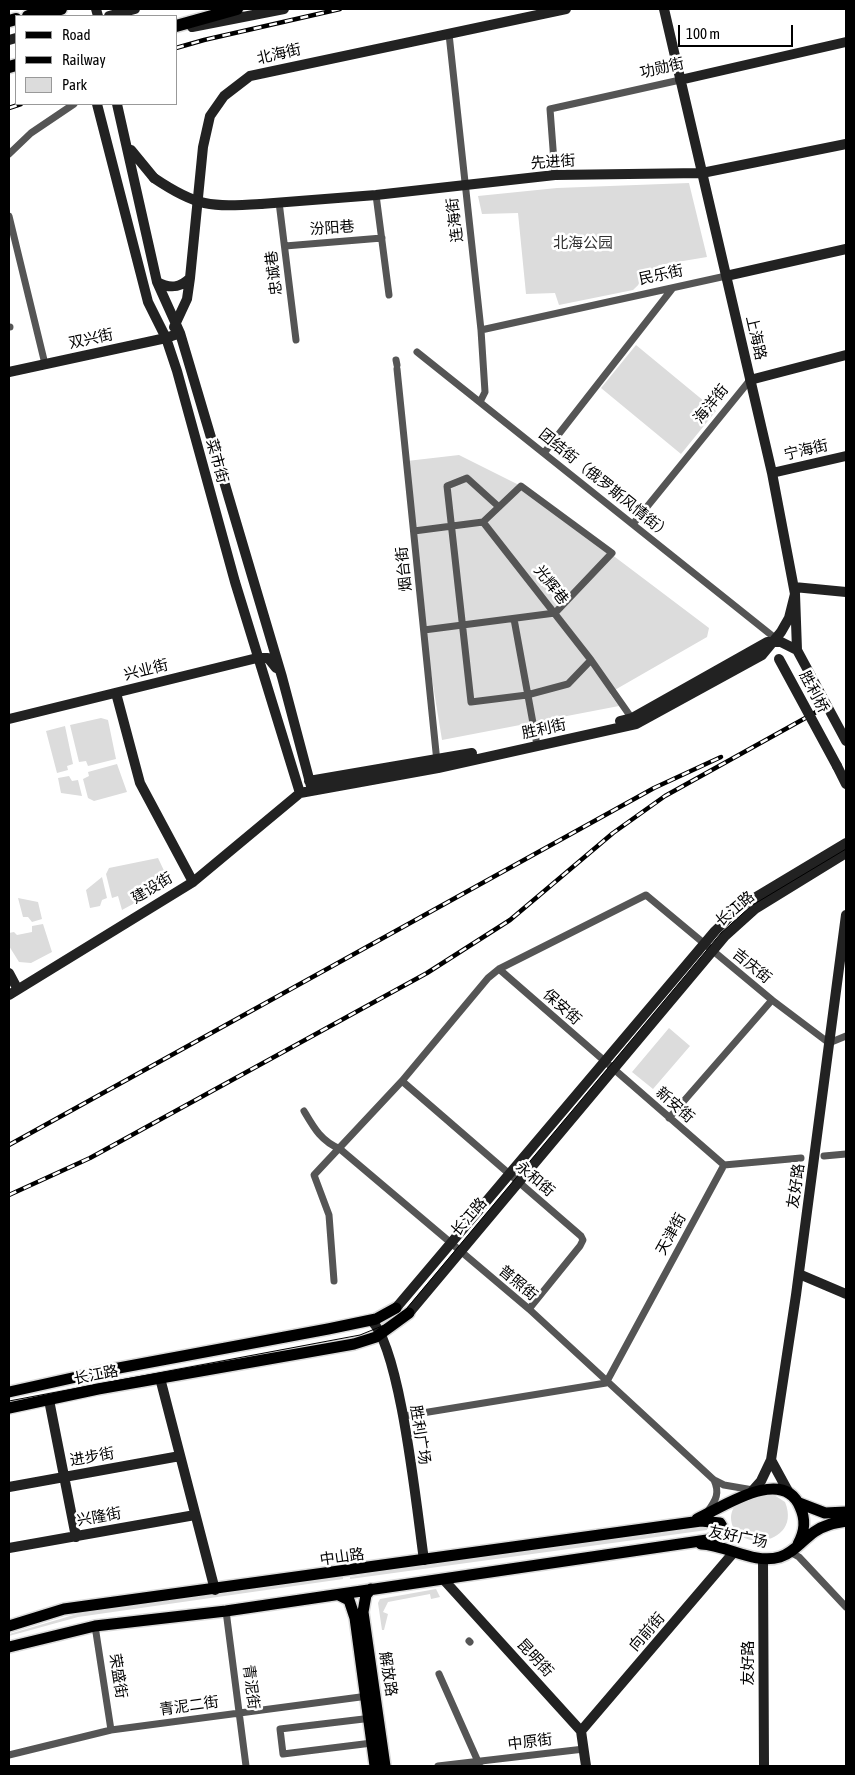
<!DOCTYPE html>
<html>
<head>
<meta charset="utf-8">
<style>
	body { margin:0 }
	#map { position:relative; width:855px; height:1775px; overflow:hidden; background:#fff; font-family:"Asap Condensed",sans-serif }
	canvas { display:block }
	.frame { position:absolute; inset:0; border:10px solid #000; pointer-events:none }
	.legend { position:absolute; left:15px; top:15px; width:162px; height:90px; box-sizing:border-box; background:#fff; border:1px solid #999; margin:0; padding:6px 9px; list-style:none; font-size:15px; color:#000 }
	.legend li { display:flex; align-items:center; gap:10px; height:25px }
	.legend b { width:25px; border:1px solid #999 }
	.scale { position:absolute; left:678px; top:25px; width:115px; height:22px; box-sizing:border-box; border:2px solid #000; border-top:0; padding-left:6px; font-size:15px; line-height:18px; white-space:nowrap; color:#000; -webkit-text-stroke:4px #fff; paint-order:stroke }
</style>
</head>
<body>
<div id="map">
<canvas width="855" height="1775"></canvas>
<div class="frame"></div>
<ul class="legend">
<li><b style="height:6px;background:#000"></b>Road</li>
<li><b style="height:6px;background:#000"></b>Railway</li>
<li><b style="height:14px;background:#dcdcdc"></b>Park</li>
</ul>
<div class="scale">100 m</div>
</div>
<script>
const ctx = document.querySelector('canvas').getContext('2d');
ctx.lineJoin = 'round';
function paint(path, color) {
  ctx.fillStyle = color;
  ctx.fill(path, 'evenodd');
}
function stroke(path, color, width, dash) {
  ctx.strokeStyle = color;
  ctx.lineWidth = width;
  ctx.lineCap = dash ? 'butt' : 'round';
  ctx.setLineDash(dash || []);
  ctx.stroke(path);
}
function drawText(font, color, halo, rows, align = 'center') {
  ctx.font = font + ' "Asap Condensed","Noto Sans SC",sans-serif';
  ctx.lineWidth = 5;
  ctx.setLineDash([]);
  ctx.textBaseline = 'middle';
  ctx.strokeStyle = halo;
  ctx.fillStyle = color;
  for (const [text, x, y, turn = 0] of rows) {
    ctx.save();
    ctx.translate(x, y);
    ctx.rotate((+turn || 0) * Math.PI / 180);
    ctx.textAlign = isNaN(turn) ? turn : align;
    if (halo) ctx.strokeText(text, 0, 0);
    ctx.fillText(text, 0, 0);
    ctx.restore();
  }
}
const green = new Path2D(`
	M689 183 707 257 659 265 633 290 559 305 555 293 526 294 518 213 482 214 478 196 557 188Z
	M636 345 716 411 681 454 601 388Z
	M459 455 521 486 709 628 707 637 613 691 610 694 619 706 442 740 424 630 407 461Z
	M101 718 108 720 116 759 88 766 86 761 79 762 70 725Z
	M65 726 73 764 67 766 68 770 57 773 46 731Z
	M117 764 127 792 94 801 88 798 83 779 89 776 88 772Z
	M69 776 72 781 78 780 82 796 61 793 58 778Z
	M158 858 168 879 162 884 164 887 122 910 118 896 112 898 106 874 109 868Z
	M102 877 107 898 102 900 100 906 90 908 86 890Z
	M18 898 38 902 42 919 32 922 28 917H23Z
	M43 924 52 952 31 963 19 962 9 946V933L14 932 17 935 32 932V926Z
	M669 1028 690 1046 653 1089 632 1072Z
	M771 1493 785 1502C803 1546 732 1554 731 1518 731 1512 734 1506 738 1501Z
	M707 1527V1530L350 1579V1577L391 1570Z
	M343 1576V1579L78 1617 9 1636V1634L77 1614Z
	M436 1589 440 1597 431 1599 430 1594 388 1602 383 1612 388 1614 384 1630H382L378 1603 380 1599Z`);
const street = new Path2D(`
	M449 34 481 330 485 392 480 402
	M9 154 31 133 74 104
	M555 175 550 109 680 80
	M376 195 389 295
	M279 202 296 340
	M9 216 45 364
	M285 246 382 238
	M9 327H10
	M481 330 726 276
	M417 352 775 638
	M396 360 397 365
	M397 369 437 762
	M544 453 672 289
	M499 507 467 478 447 486 471 702 527 695 568 684 591 660
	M483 522 591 660 633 720
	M633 524 750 380
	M414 531 483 522
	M514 619 537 745
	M424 630 555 613 612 553 521 486 483 522
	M499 969 724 1165
	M402 1081 581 1236 583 1240 580 1246 529 1309
	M304 1111C314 1128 321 1141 340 1149L529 1309 714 1480 724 1485 753 1490
	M669 1118 772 1000
	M824 1156 846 1154
	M724 1165 801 1158
	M334 1281 329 1215 314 1175 402 1081 488 978 499 969 646 895 772 1000 829 1043 846 1036
	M404 1416 606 1383 724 1165
	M708 1511C716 1500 720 1493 714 1480
	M790 1552 799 1557 846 1607
	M226 1611 246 1766
	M95 1626 111 1730
	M469 1641 470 1642
	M439 1674 480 1766
	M372 1743 283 1754 280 1729 372 1718
	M9 1755 111 1730 368 1696
	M438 1766 584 1749`);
const secondary = new Path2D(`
	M96 9 98 16
	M664 9 772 473 795 594 797 650 846 741
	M109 16 135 9
	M192 27 284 9
	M9 40 16 38
	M680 80 846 42
	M97 104 148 302 166 338 177 371 235 582 300 793
	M117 104 157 282 180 333 282 677 312 790
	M131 150 154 178
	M261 204 376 195 555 175 702 173 846 144
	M726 276 846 249
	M157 282C170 289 180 288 190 278
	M174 327 187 299 190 278 203 147 210 116 224 96 250 76 566 9
	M9 372 166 338 180 333
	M750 380 846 355
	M772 473 846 456
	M794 587 846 592
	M116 693 140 783 193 882
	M9 719 257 658H268L276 668
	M620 721 632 718 767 642H781L797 650
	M837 766 846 784
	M309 781 472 753
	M9 973 17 988
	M9 995 193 882 300 793 438 768 636 724 762 655 781 632 789 618 795 594
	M799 1274 846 1294
	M396 1308 715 931 741 906 846 843
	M409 1313 725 936 755 909 846 853
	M371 1320C401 1348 417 1513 424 1560
	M160 1378 215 1590
	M49 1400 76 1537
	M771 1460 789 1493
	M9 1487 180 1456
	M753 1490 761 1481 771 1460 796 1295 846 915
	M9 1548 195 1515
	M763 1559 764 1766
	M443 1579 581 1731 586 1766
	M581 1731 734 1552`);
const primary = new Path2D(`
	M9 1392 108 1370 328 1329 376 1319 396 1308
	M9 1408 98 1389 354 1344 376 1337 409 1313
	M799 1503 825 1513 846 1512
	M697 1519C721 1508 783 1465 800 1507 806 1520 805 1531 798 1544
	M701 1544C727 1545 754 1565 780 1557 793 1553 803 1540 814 1532 824 1525 834 1523 846 1521
	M371 1589 366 1595 363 1612 385 1766
	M339 1595 349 1600 355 1618 375 1766
	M9 1626 64 1609 701 1521 720 1523 724 1530 723 1534 707 1540 226 1611 95 1626 9 1647`);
const highway = new Path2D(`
	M28 16 61 9
	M9 21 16 19
	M176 26 237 9
	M9 67 16 65`);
const tram = new Path2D(`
	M9 1401 360 1335 387 1324 402 1314 721 933 751 906 846 849`);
const rail = new Path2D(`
	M176 48 204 40 340 9
	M9 108 21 104
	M9 1145 654 788 721 757
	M9 1195 90 1158 427 973 510 920 613 833 665 796 827 706`);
const secondaryBridge = new Path2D(`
	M154 178C197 207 210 207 261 204
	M779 659 837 766`);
const streetNames = [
	["北海街",279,54,-13],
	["功勋街",662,68,-13],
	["先进街",553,162,-4],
	["连海街",455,220,-97],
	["汾阳巷",332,228,-4],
	["忠诚巷",274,273,-97],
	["民乐街",661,275,-12],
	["上海路",756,338,77],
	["双兴街",91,339,-12],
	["海洋街",711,404,-51],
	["宁海街",806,450,-13],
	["菜市街",217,461,75],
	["团结街（俄罗斯风情街）",605,484,39],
	["烟台街",404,569,-96],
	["光辉巷",551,585,52],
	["兴业街",146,670,-14],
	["胜利桥",814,692,62],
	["胜利街",544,729,-12],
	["建设街",152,888,-31],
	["长江路",735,909,-40],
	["吉庆街",752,966,39],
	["保安街",562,1007,41],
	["新安街",675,1105,41],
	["永和街",535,1179,40],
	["友好路",796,1186,-82],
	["长江路",469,1217,-49],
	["天津街",671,1234,-61],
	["普照街",518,1283,40],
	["长江路",96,1375,-11],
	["胜利广场",420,1435,81],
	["进步街",92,1457,-10],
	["兴隆街",99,1517,-10],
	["友好广场",738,1537,11],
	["中山路",342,1557,-8],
	["向前街",647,1632,-49],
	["昆明街",535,1658,47],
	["友好路",748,1663,-90],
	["解放路",388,1674,81],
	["荣盛街",118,1676,81],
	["青泥街",251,1687,83],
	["青泥二街",189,1706,-8],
	["中原街",530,1742,-7]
];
const parkNames = [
	["北海公园",583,243]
];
paint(green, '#dcdcdc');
stroke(primary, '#dbdbdb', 14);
stroke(highway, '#dbdbdb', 15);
stroke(street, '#555', 7);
stroke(secondary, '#222', 10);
stroke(primary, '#000', 11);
stroke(highway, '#000', 12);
stroke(tram, '#000', 1);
stroke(rail, '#000', 4.5);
stroke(rail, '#fff', 2.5, [8]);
stroke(secondaryBridge, '#222', 10);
drawText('15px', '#000', '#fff', streetNames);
drawText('15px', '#333', '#fff', parkNames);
</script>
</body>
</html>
